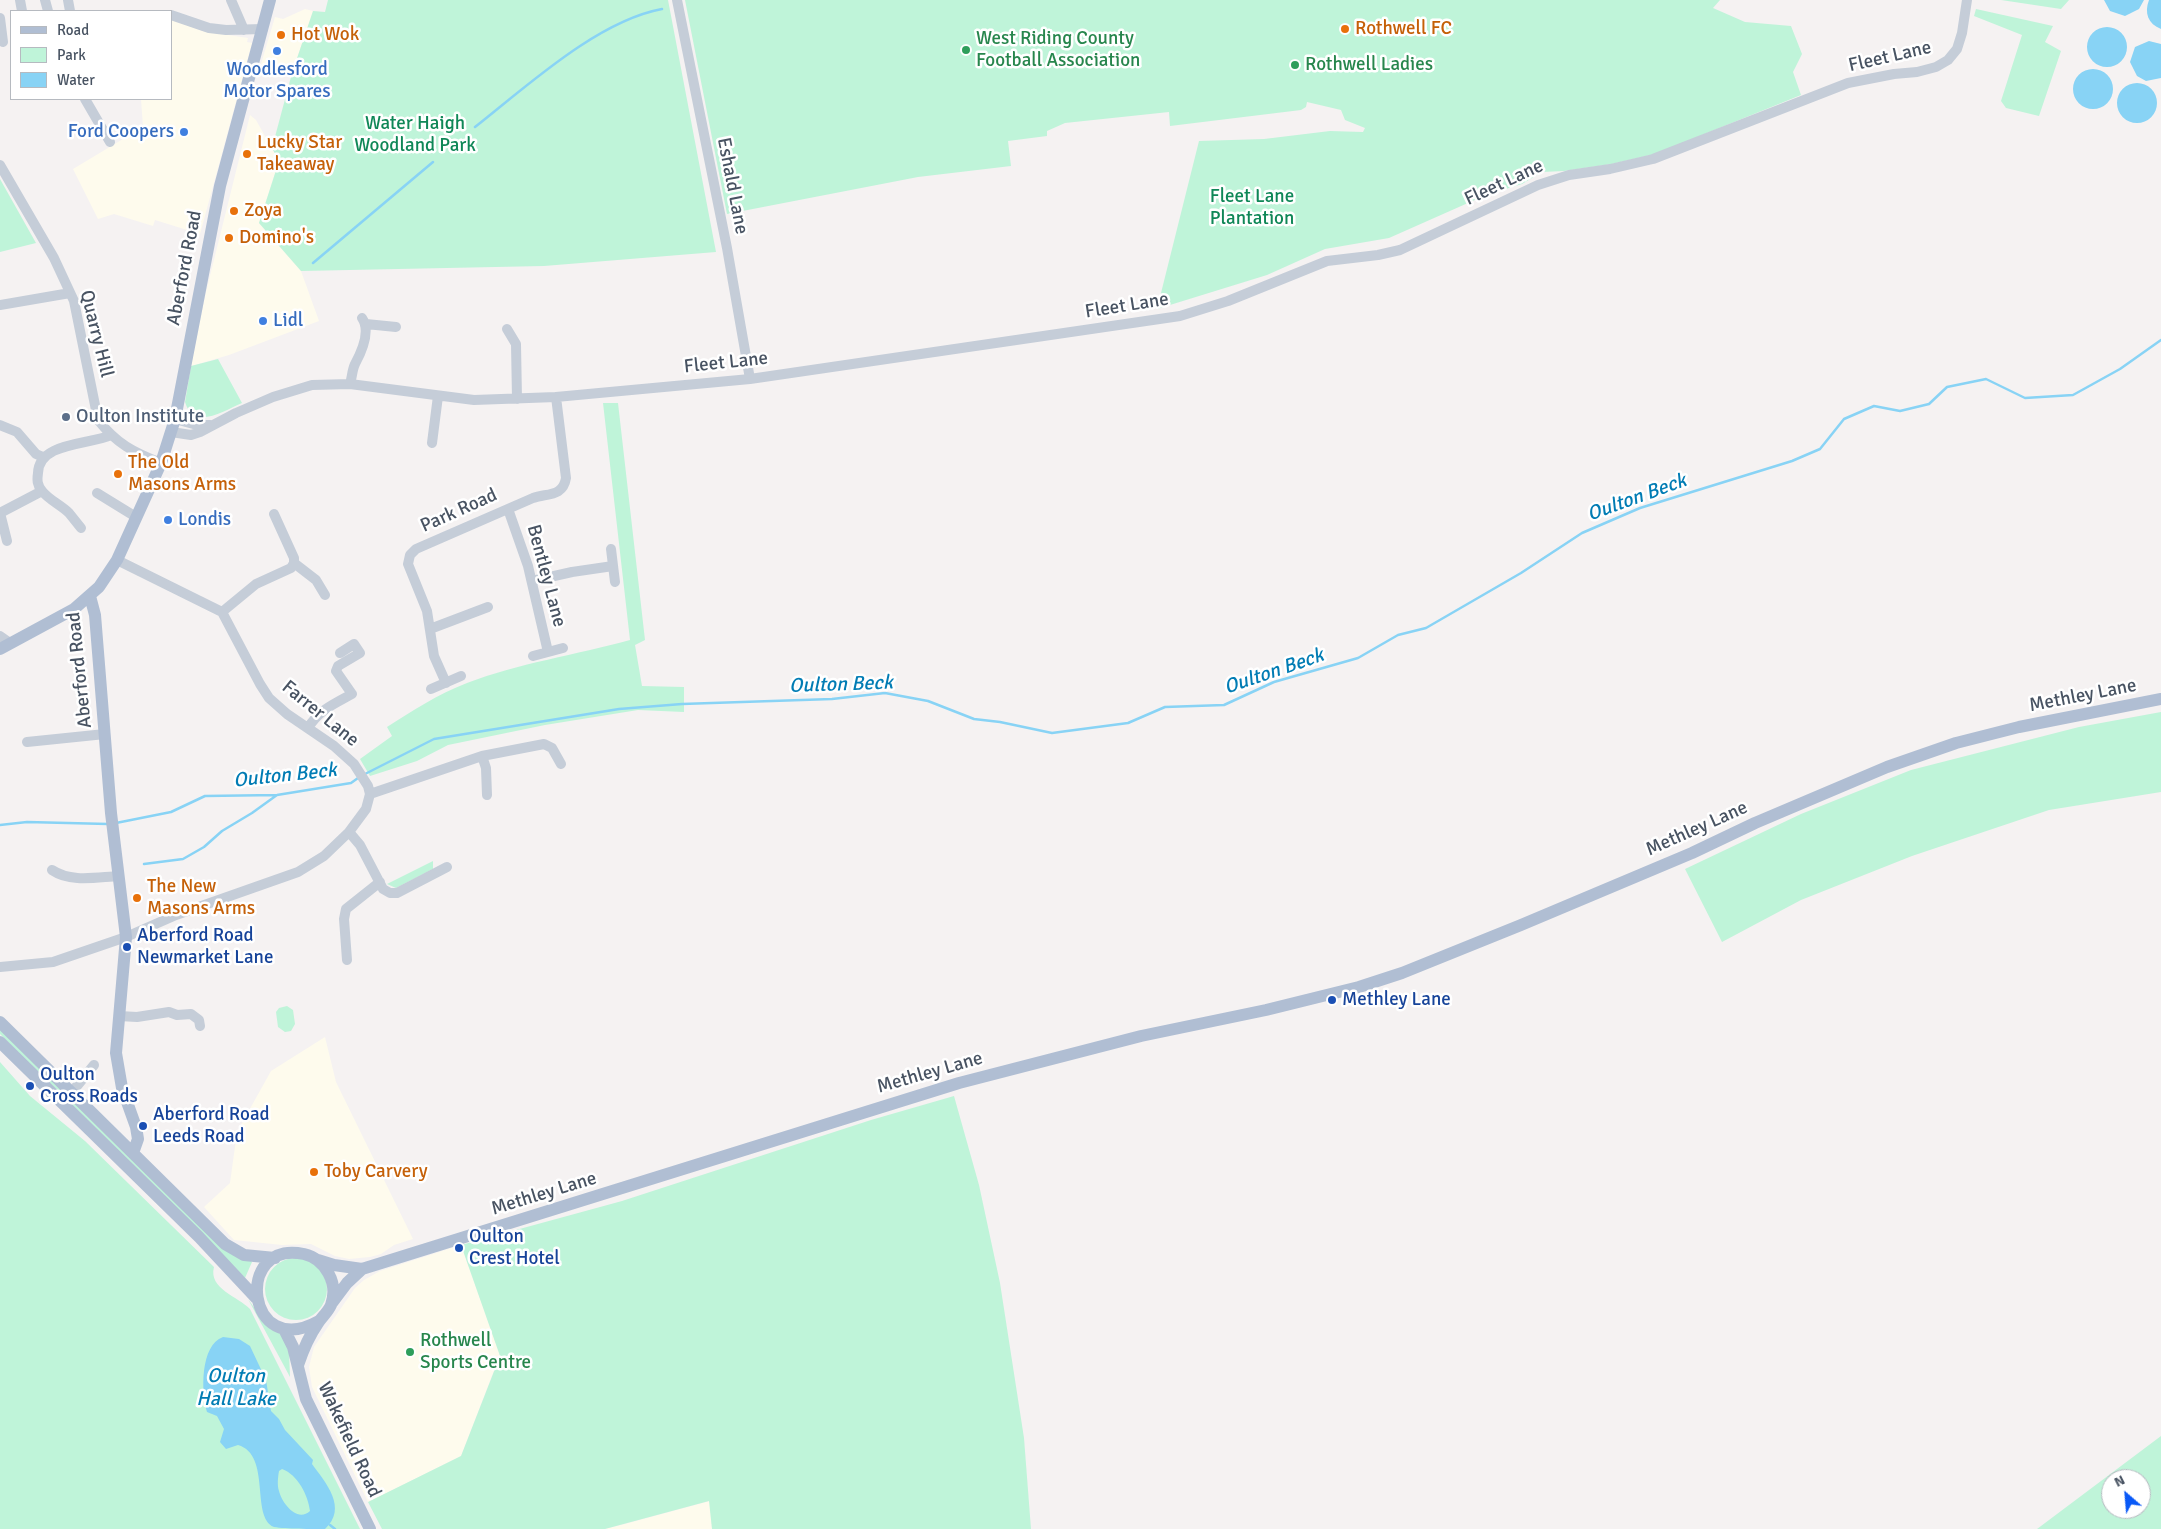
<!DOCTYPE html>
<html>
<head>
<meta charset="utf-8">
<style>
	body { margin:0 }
	#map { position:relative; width:2161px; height:1529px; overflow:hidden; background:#f5f2f2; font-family:Signika,sans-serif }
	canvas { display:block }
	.legend { position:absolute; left:10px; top:10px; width:162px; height:90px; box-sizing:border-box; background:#fff; border:1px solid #b6bac0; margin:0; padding:6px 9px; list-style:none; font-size:15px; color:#485362 }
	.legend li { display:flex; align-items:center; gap:10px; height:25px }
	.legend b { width:25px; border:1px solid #b6bac0 }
	.north { position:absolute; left:2101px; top:1469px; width:50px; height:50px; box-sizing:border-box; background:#fff; border:1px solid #b6bac0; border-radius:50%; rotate:333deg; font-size:14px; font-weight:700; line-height:20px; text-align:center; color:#485362 }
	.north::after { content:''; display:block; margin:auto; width:18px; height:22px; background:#0959f7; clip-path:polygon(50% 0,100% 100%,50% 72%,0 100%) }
</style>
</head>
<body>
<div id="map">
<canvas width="2161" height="1529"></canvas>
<ul class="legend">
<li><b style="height:6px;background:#b0bed3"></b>Road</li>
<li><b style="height:14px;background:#bff4d9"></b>Park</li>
<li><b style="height:14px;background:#88d3f5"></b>Water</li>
</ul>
<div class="north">N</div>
</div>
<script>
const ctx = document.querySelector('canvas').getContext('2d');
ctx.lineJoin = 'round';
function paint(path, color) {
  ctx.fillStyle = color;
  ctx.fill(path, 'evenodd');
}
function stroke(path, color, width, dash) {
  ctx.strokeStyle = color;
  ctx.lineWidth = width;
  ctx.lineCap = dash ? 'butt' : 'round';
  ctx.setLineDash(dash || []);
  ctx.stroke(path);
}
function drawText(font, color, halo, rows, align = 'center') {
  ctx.font = font + ' Signika,sans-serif';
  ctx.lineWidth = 5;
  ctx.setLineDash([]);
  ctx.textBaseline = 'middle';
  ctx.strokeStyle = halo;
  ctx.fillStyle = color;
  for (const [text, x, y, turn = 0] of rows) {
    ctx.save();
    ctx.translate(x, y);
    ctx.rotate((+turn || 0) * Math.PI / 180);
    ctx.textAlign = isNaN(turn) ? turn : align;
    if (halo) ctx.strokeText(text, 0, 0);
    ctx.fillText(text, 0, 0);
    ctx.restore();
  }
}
const commercial = new Path2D(`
	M305 9 313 11 292 73 261 64 275 17 283 19Z
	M171 19 202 31 248 38 247 42 252 43 200 234 155 220 153 226 114 214 98 219 73 169 143 127 141 99H171Z
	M250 115 256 120 279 161 259 223 301 271 319 321 229 355 191 366 206 292Z
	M325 1037 336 1082 413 1239 394 1245 381 1254 370 1257 349 1259 335 1256 311 1244 282 1245 234 1240 204 1207 230 1183 237 1132 271 1071Z
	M461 1245 500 1355 461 1456 368 1502 312 1387 309 1367 314 1347 355 1288 364 1280 380 1271Z
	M710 1501 712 1529H605L625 1524Z`);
const green = new Path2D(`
	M328 0H668L716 252 544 266 301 271 259 223 279 161 272 148 292 73 313 11 325 12Z
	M685 0H1720L1713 8 1745 22 1791 26 1802 54 1793 72 1801 95 1655 154 1612 164 1564 171 1542 172 1522 184 1486 195 1389 238 1325 249 1267 275 1157 309 1199 141 1264 139 1330 131 1363 132 1365 128 1345 120 1341 110 1307 102 1306 107 1301 110 1170 126 1169 112 1065 123 1047 131V136L1008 141 1011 166 918 177 727 214Z
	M2001 0H2069L2061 9Z
	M1976 9 2053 26 2045 42 2061 51 2039 116 2006 108 2001 101 2022 35 1974 16Z
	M0 179 36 243 0 252Z
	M218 359 242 403C223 411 194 431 185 402L191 366Z
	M603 403H618L645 640 635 645 642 686 684 687V712L638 710 545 725 448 745 417 761 370 776 360 759 392 736 387 727C412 711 438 694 467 683 519 663 576 655 630 640Z
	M2161 712V792L2049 810 1912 856 1801 900 1722 942 1685 869 1801 814 1911 770 2079 727Z
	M433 861V869L396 888 387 884Z
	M287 1006 293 1010 295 1024 291 1031 285 1032 278 1027 276 1012 279 1008Z
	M0 1029 252 1262 245 1278 153 1184 0 1034Z
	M0 1062 30 1096 85 1141 214 1267C208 1289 239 1297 250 1309L360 1529H0Z
	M954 1096 979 1185 1000 1283 1024 1438 1031 1529H712L709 1501 605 1529H382L368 1502 461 1456 500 1356 461 1245 622 1201 871 1120Z
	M265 1289a31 31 0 1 1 62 0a31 31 0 1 1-62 0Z
	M248 1299 258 1313 280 1332 289 1351 290 1377Z
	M2161 1436V1529H2037ZM2111 1479H2141V1509H2111Z`);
const water = new Path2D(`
	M2104 0H2144L2139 9 2125 16 2110 11Z
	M2149 0H2161V29C2148 24 2144 13 2149 0Z
	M2087 47a20 20 0 1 1 40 0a20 20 0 1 1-40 0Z
	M2149 41 2161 44V78L2146 81 2137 76 2130 62 2135 47Z
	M2073 89a20 20 0 1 1 40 0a20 20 0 1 1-40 0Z
	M2117 103a20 20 0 1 1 40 0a20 20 0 1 1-40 0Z
	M223 1337 239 1339 250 1346 266 1380 271 1411 279 1419 285 1430 313 1460 312 1464C326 1483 348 1508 325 1529 312 1529 286 1529 274 1527 250 1517 272 1455 238 1445L226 1449 220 1442 224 1429 217 1416 207 1412C201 1393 200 1345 223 1337ZM282 1469C298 1475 308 1495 310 1511 297 1523 282 1503 279 1491 277 1485 278 1477 279 1471Z`);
const stream = new Path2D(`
	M475 127C526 87 597 21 662 9
	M313 263 433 162
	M363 775 434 739 619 709 682 704 832 699 885 693 928 701 974 719 1000 722 1052 733 1128 723 1165 707 1224 705 1274 682 1358 658 1398 635 1426 628 1521 573 1582 533 1640 508 1792 461 1820 449 1844 419 1874 406 1900 411 1929 404 1947 387 1986 379 2025 398 2073 395 2120 369 2161 340
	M116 823 171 812 205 796 277 795 351 783 358 778
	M0 825 27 822 108 824
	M144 864 183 859 204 847 222 831 252 813 277 795
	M330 1525 335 1529`);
const minor = new Path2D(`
	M20 0 22 11
	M45 0 48 11
	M68 0 70 11
	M231 0 244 30
	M677 0 727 248 750 379
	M171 15 209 28 226 30 263 29
	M0 18 3 42
	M85 99 110 142
	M0 165 54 258 74 301 98 420C117 444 133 452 161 463
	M0 305 70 293
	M366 324 396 327
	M507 329 516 344 517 399
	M350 384C352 378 352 370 355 364 362 351 371 331 362 318
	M175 419 197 425H210
	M0 425 17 432 36 454 43 457
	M171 432 191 435 200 432 236 413 273 397 312 385 350 384 474 400 556 397 750 379 1180 316 1228 301 1327 261 1378 255 1400 250 1538 185 1569 175 1610 169 1653 159 1848 83 1894 74 1917 72 1936 67 1948 60 1957 49 1962 33 1967 0
	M432 443 438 396
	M97 493 136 517
	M508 509 528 566 548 652
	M81 528C77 523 73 518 69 513 61 505 49 500 42 491 37 485 37 480 38 473 39 442 89 445 111 435
	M7 541 0 513 42 491
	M611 549 615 582
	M294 563 316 580 325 595
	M532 581 572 572 613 566
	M222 612 256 584 291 568 294 563V558L274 514
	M430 629 488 607
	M0 636 10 643
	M533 656 563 648
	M446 683 434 656 427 611 408 564 410 555 416 549 533 498C547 493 563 497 566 478L556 397
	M431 689 461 676
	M308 728C319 710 334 704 352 694L336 671 338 666 360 653 354 644 340 653
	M27 742 105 734
	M482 756 486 768 487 795
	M370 794 482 756 544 744 552 748 561 764
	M349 832 360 845 383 889 390 893H397L447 867
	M52 870C71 883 97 877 119 876
	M347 960 344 919 346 909 380 882
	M0 967 53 962 126 937 176 915 298 872 324 856 349 832 366 809 370 794 368 786 354 764 334 746 287 714 269 698 260 684 222 612 117 560
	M119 1016 137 1017 169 1012 177 1015 191 1014 199 1020 200 1026
	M72 1092 94 1065`);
const major = new Path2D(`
	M90 596 95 615 111 813 126 937 116 1053 122 1088 136 1127 138 1139 133 1153
	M0 649 74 609 99 587 117 560 161 463 175 419 220 186 270 0
	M0 1022 225 1244 244 1255 275 1258
	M0 1042 199 1237 256 1298
	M318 1260 334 1265 362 1269 959 1083 1141 1036 1266 1010 1359 987 1402 973 1521 925 1692 853 1755 823 1887 767 1956 743 2019 727 2161 699
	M332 1303 347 1283 362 1269
	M284 1329 293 1347 306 1399 370 1529
	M298 1365C303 1350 309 1336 318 1323 322 1317 328 1312 331 1305 339 1283 325 1259 304 1254 233 1239 246 1362 319 1321`);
const markers = [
	[1345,29,5,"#e8710a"],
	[281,35,5,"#e8710a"],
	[966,50,5,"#2e9e5b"],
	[277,51,5,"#3f7fe0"],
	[1295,65,5,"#2e9e5b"],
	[184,132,5,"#3f7fe0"],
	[247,154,5,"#e8710a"],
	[234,211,5,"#e8710a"],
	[229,238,5,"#e8710a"],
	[263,321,5,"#3f7fe0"],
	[66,417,5,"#5c6f8a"],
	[118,474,5,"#e8710a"],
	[168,520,5,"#3f7fe0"],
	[137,898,5,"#e8710a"],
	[127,947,5,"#1a4fb4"],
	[1332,1000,5,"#1a4fb4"],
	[30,1086,5,"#1a4fb4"],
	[143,1126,5,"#1a4fb4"],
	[314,1172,5,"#e8710a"],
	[459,1248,5,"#1a4fb4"],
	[410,1352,5,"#2e9e5b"]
];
const foodNames = [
	["Rothwell FC",1355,29],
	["Hot Wok",291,35],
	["Lucky Star",257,143],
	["Takeaway",257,165],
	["Zoya",244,211],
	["Domino's",239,238],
	["The Old",128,463],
	["Masons Arms",128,485],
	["The New",147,887],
	["Masons Arms",147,909],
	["Toby Carvery",324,1172]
];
const leisureNames = [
	["West Riding County",976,39],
	["Football Association",976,61],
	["Rothwell Ladies",1305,65],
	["Rothwell",420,1341],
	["Sports Centre",420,1363]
];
const streetNames = [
	["Fleet Lane",1890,57,-13],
	["Fleet Lane",1504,183,-25],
	["Eshald Lane",732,186,79],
	["Aberford Road",185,268,-79],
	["Fleet Lane",1127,306,-9],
	["Quarry Hill",96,334,76],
	["Fleet Lane",726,363,-6],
	["Park Road",459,511,-24],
	["Bentley Lane",546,576,75],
	["Aberford Road",80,670,-96],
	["Methley Lane",2083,696,-11],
	["Farrer Lane",320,714,39],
	["Methley Lane",1697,829,-24],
	["Methley Lane",930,1073,-16],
	["Methley Lane",544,1194,-17],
	["Wakefield Road",349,1440,65]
];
const shopNames = [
	["Woodlesford",277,70,"center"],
	["Motor Spares",277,92,"center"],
	["Ford Coopers",174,132,"right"],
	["Lidl",273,321],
	["Londis",178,520]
];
const parkNames = [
	["Water Haigh",415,124],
	["Woodland Park",415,146],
	["Fleet Lane",1252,197],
	["Plantation",1252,219]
];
const serviceNames = [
	["Oulton Institute",76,417]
];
const transitNames = [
	["Aberford Road",137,936],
	["Newmarket Lane",137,958],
	["Methley Lane",1342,1000],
	["Oulton",40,1075],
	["Cross Roads",40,1097],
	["Aberford Road",153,1115],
	["Leeds Road",153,1137],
	["Oulton",469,1237],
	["Crest Hotel",469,1259]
];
const waterNames = [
	["Oulton Beck",1637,498,-20],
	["Oulton Beck",1274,672,-19],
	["Oulton Beck",841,685,-2],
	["Oulton Beck",285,776,-6],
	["Oulton",236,1377],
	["Hall Lake",236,1400]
];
paint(commercial, '#fefbed');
paint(green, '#bff4d9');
paint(water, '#88d3f5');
stroke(stream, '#88d3f5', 2.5);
stroke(minor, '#c5cdd8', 10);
stroke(major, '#b0bed3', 12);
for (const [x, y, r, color] of markers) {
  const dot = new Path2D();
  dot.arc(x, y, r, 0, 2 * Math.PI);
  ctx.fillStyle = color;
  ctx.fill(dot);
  stroke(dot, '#fff', 2);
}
drawText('19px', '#c56008', '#fff', foodNames, 'left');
drawText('19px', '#27864d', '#fff', leisureNames, 'left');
drawText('19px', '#485362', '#fff', streetNames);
drawText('19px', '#366cbe', '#fff', shopNames, 'left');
drawText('19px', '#0f8757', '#fff', parkNames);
drawText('19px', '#4e5e75', '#fff', serviceNames, 'left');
drawText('19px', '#164399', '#fff', transitNames, 'left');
drawText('italic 20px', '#017cb4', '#fff', waterNames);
</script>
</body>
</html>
